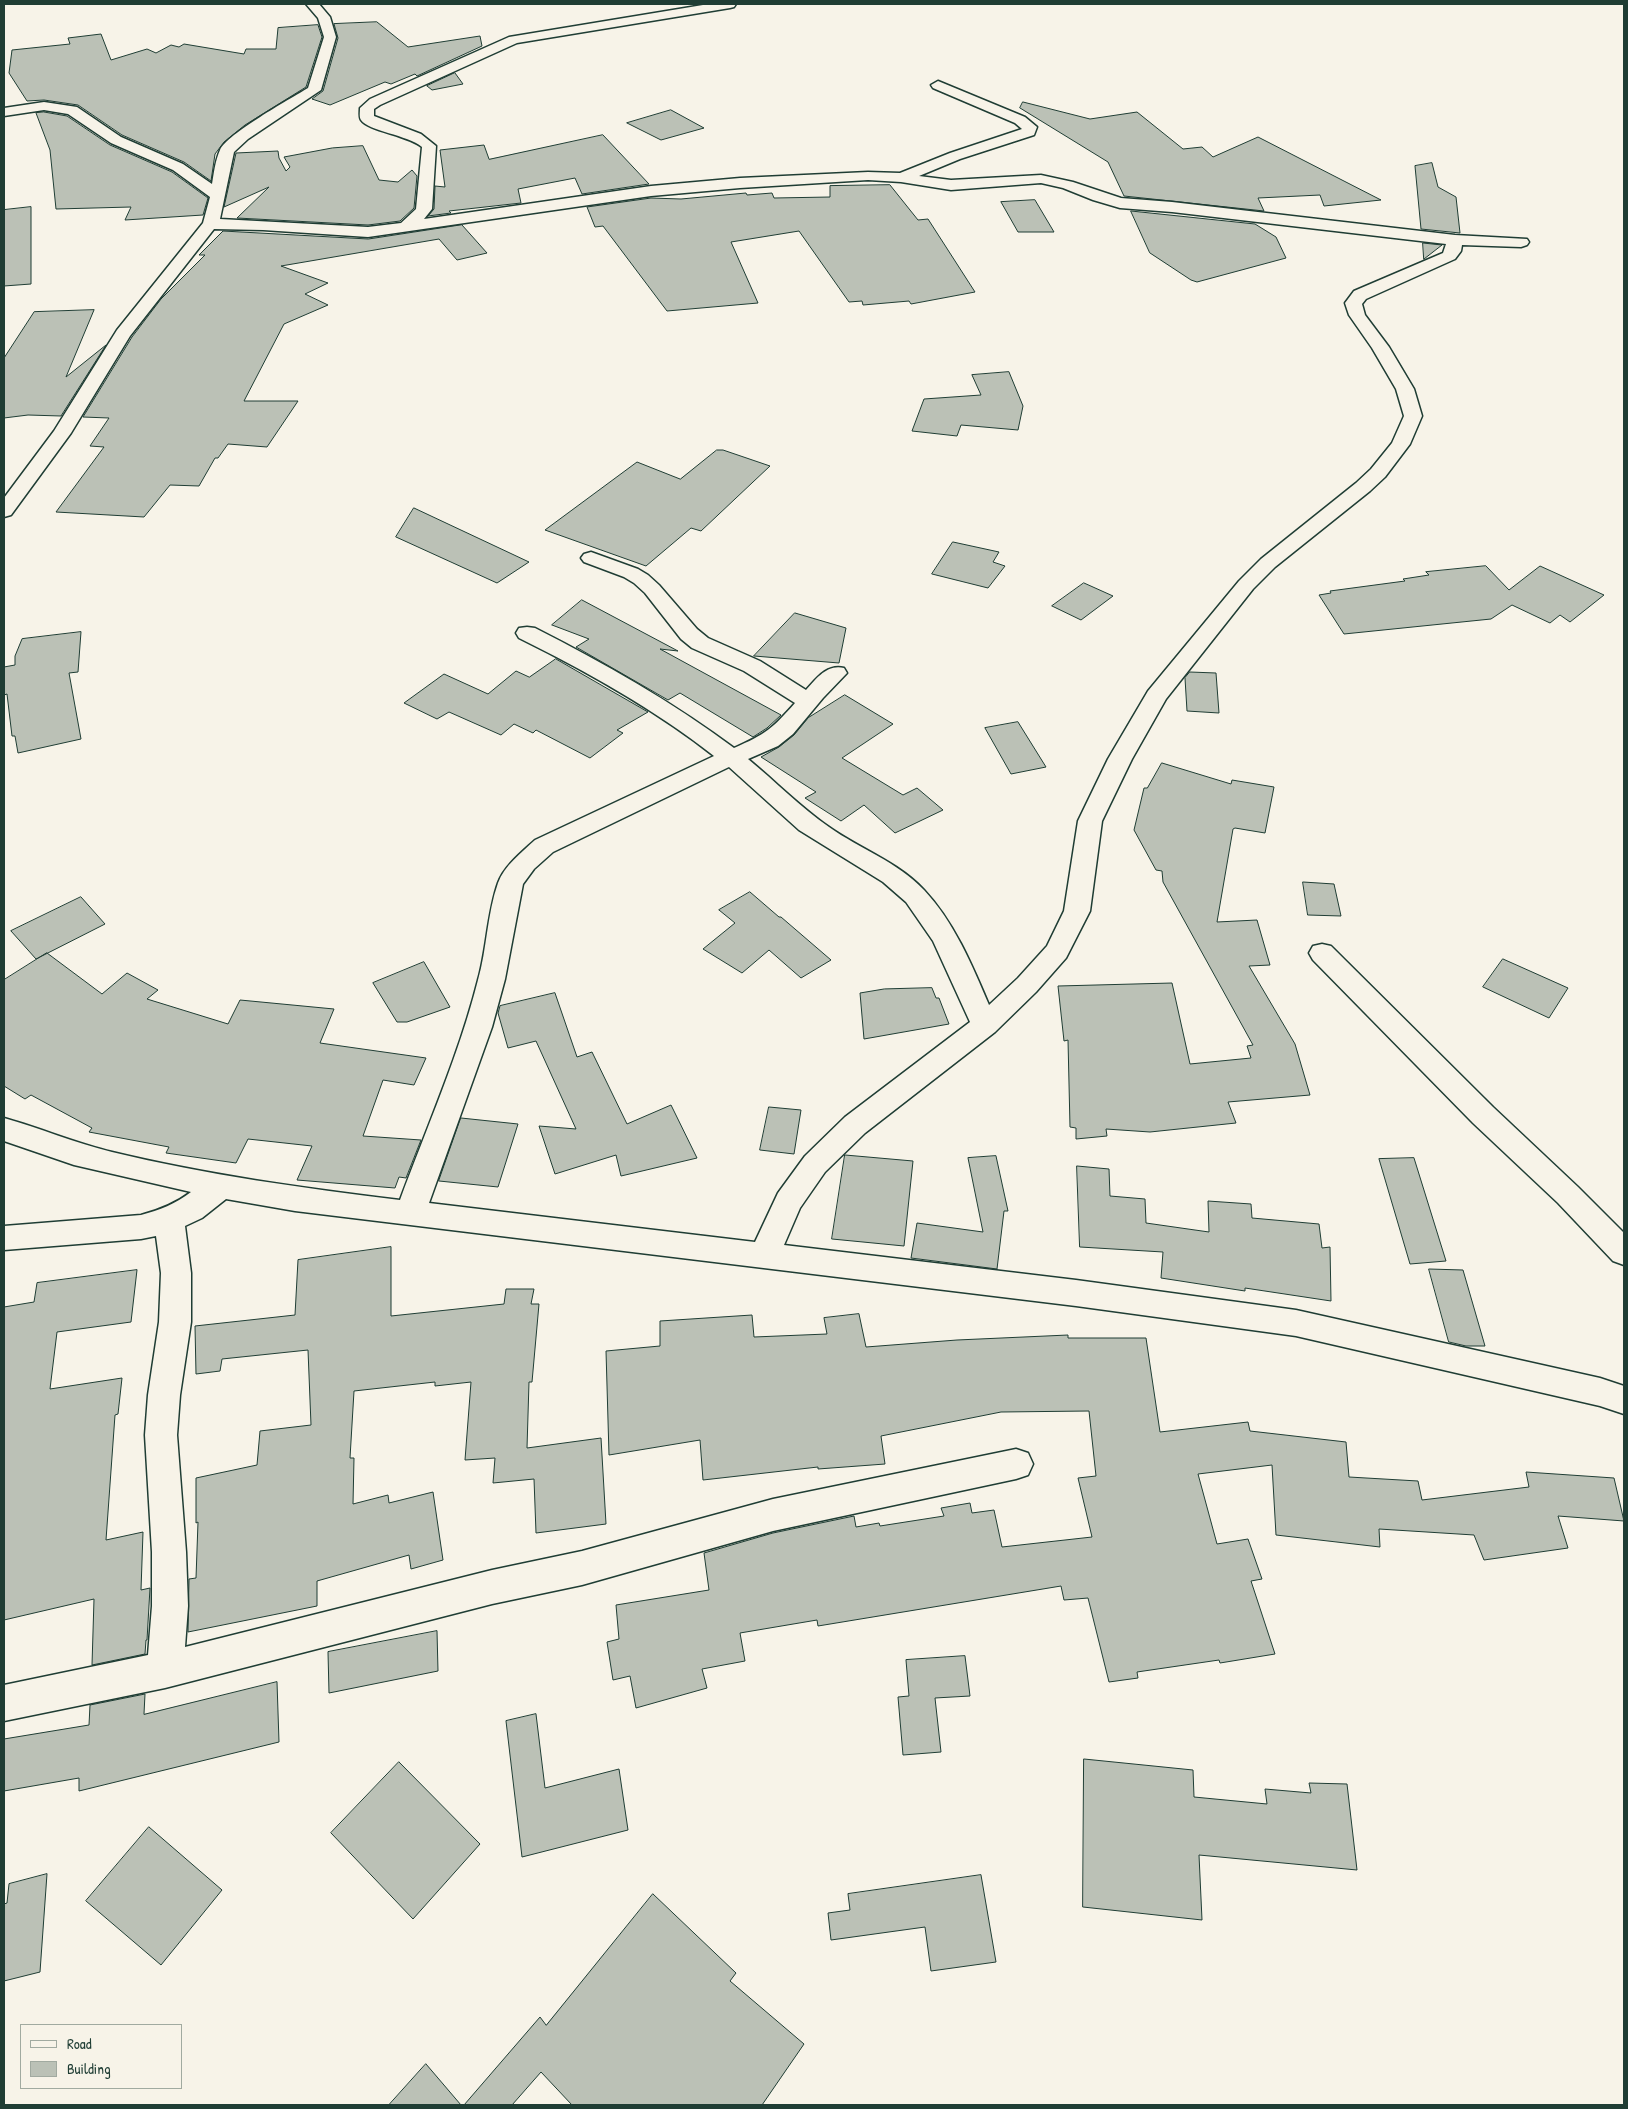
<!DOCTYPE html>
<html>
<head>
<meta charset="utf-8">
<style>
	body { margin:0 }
	#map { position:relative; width:1628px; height:2109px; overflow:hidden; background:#f7f3e8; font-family:"Patrick Hand",sans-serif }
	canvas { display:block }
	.frame { position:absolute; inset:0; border:5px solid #1f3d34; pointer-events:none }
	.legend { position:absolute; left:20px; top:2024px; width:162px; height:65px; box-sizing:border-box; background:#f7f3e8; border:1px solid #a1aaa0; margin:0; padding:6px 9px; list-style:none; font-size:15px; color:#1f3d34 }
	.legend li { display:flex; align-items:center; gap:10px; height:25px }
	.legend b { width:25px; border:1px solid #a1aaa0 }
</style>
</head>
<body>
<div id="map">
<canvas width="1628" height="2109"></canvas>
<div class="frame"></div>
<ul class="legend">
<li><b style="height:6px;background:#f7f3e8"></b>Road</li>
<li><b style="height:14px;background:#bbc1b6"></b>Building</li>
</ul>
</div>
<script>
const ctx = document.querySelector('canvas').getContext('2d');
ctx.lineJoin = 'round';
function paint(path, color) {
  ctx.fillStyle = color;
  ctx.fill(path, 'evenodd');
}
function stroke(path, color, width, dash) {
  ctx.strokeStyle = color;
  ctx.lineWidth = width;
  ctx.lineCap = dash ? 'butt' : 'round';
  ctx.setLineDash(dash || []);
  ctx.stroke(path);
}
const building = new Path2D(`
	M377 22 408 47 480 36 482 46 417 76 415 74 391 84 385 82 330 105 312 99 323 91 338 38 334 24Z
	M318 25 322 37 306 87 245 125 224 142 215 154 211 181 184 162 122 135 78 105 44 100 27 101 9 73 12 50 70 44 68 38 101 34 111 60 147 49 156 53 171 45 179 47 184 44 244 54 246 49H276L278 28Z
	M455 73 463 84 432 90 427 86Z
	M1023 102 1090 119 1137 112 1183 149 1202 147 1213 157 1258 137 1381 200 1324 206 1320 195 1258 198 1264 211 1124 196 1108 162 1020 108Z
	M671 110 704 128 661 140 627 123Z
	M44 112 67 116 110 145 172 172 208 198 203 215 125 220 131 207 56 209 50 150 36 113Z
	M603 135 649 184 582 194 575 178 518 189 521 203 449 211 451 213 428 216 434 209 435 186 445 187 440 150 484 145 489 159Z
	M363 146 379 180 398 182 412 170 417 176 414 208 400 221 368 225 237 218 269 187 224 207 236 153 278 151 279 158 286 171 290 167 284 157 332 148Z
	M1432 163 1438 187 1456 197 1460 233 1421 229 1415 166Z
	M890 185 918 220 928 219 975 292 911 304 909 301 863 305 862 301 849 302 799 231 731 242 758 303 667 311 603 226 595 227 587 207 651 198 681 199 746 193 747 195 772 193 774 198 830 197V186Z
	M1035 200 1054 232H1018L1001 202Z
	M31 207V284L4 286V210Z
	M1131 211 1255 224 1276 237 1286 258 1197 282 1191 280 1150 253Z
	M462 225 487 253 457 260 439 239 281 266 328 283 305 294 328 305 284 324 244 401H298L267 447 228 444 218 458H215L199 486 170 485 144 517 56 512 104 447 90 446 109 418 83 417 132 337 161 299 205 255H199L223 231 368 239Z
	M1423 243 1442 245 1424 259Z
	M94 310 66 377 106 345 61 416 28 415 4 418V358L34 312Z
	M1009 372 1023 406 1018 430 961 425 957 436 912 431 924 399 981 395 972 375Z
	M717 450H723L770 466 701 531 691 528 646 566 545 530 637 462 680 479Z
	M414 508 529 562 497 583 396 537Z
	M953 542 999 552 993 562 1005 566 988 588 932 574Z
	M1486 566 1509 590 1540 566 1604 595 1570 622 1560 615 1550 623 1512 605 1491 619 1344 634 1319 595 1331 593 1330 591 1405 581 1403 579 1429 575 1426 572Z
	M1084 583 1113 596 1081 620 1052 606Z
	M582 600 678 651 660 649 781 715 767 728 753 737 680 693 668 700 576 647 589 639 552 625Z
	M795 613 846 628 839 663 754 656Z
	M81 632 78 672 69 673 81 739 18 753 15 736H12L7 694 4 695V667L15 665V656L22 639Z
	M556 659 648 712 617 730 623 733 590 758 536 730 533 733 514 724 501 735 449 712 437 719 404 703 444 674 488 694 516 671 529 677Z
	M1190 672 1216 673 1219 713 1187 711 1185 678Z
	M845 695 893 724 842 758 903 795 917 788 943 810 895 833 864 805 841 821 805 798 816 792 761 757 779 747 794 735 808 718Z
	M1018 722 1046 767 1011 774 985 728Z
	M1162 763 1231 784 1232 780 1274 787 1265 833 1235 828 1233 829 1217 922 1257 920 1270 965 1249 966 1295 1044 1310 1095 1228 1102 1236 1123 1150 1132 1106 1129 1107 1136 1076 1139V1128L1070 1127 1068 1040 1064 1041 1058 986 1172 983 1190 1064 1251 1058 1247 1046 1253 1045 1163 882 1162 871 1156 870 1134 830 1144 788H1147Z
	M1303 882 1334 884 1341 916 1308 915Z
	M750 892 779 917H781L831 960 801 978 769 950 742 973 703 949 735 923 719 910Z
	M81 897 105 924 36 959 11 931Z
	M47 953 102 994 127 973 158 990 147 999 228 1024 240 1000 334 1009 320 1043 426 1058 414 1085 383 1080 363 1136 421 1140 406 1178 399 1177 395 1188 297 1180 312 1146 248 1139 236 1163 166 1153 169 1147 89 1132 92 1128 31 1095 25 1099 4 1086V980Z
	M1503 959 1568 988 1549 1018 1483 987Z
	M424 962 450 1007 407 1022H397L373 983Z
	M932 988 936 998H939L949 1024 864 1039 860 993 884 989Z
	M555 993 577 1057 592 1052 627 1124 671 1105 697 1158 621 1176 616 1155 555 1174 539 1126 576 1129 536 1041 508 1048 498 1013 500 1006Z
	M769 1107 801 1110 794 1154 760 1150Z
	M461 1118 518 1124 498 1187 439 1181Z
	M845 1155 913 1161 904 1246 832 1239Z
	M996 1156 1008 1211H1004L997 1269 911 1258 917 1223 983 1232 968 1158Z
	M1414 1158 1446 1261 1410 1264 1379 1159Z
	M1077 1166 1109 1169 1110 1196 1145 1199 1146 1223 1209 1232 1208 1201 1251 1204 1252 1218 1319 1224 1322 1248 1330 1247 1331 1301 1245 1288V1291L1161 1278 1163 1252 1080 1247Z
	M391 1247V1316L504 1304 506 1289H534L531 1304H539L532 1382H529L527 1448 601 1438 606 1524 536 1533 534 1479 493 1483 495 1458 465 1460 471 1382 435 1386V1382L354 1391 350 1458H354L353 1504 388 1495 389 1503 433 1492 443 1560 411 1569 409 1555 317 1581V1606L188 1632 189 1579 196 1578 198 1522 196 1523V1478L257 1465 260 1431 311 1425 308 1350 222 1359 220 1371 196 1374 195 1326 295 1315 298 1260Z
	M1429 1269 1463 1270 1485 1346H1466L1449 1342Z
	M137 1270 131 1322 57 1332 50 1389 122 1378 118 1414 115 1415 106 1540 143 1532 141 1590 150 1588 147 1640H146L145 1654 92 1665 94 1599 4 1620V1307L34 1302 37 1283Z
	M859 1314 866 1347 957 1340 1068 1335V1338H1146L1160 1432 1248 1422 1250 1431 1346 1442 1349 1477 1418 1481 1422 1500 1529 1487 1526 1472 1614 1478 1624 1521 1558 1516 1568 1548 1484 1560 1474 1535 1379 1529 1380 1547 1276 1535 1272 1465 1198 1474 1217 1544 1248 1539 1262 1579 1251 1581 1275 1654 1220 1663 1219 1660 1137 1672 1138 1678 1109 1682 1088 1598 1064 1600 1061 1586 818 1626 817 1620 740 1633 745 1661 702 1669 707 1688 636 1708 630 1676 613 1680 607 1642 619 1639 616 1605 709 1590 704 1553 773 1533 854 1516 856 1527 879 1523 880 1526 944 1516 941 1508 970 1503 972 1513 994 1510 1002 1547 1092 1537 1078 1478 1096 1476 1089 1411 1001 1412 881 1436 885 1464 818 1469V1467L703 1480 700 1440 609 1455 606 1351 660 1346V1321L752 1315 754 1337 827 1334 824 1318Z
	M437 1631 438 1671 329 1693 328 1652Z
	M965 1656 970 1696 935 1698 941 1752 903 1755 898 1697 909 1696 906 1660Z
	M277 1682 279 1742 79 1791V1778L4 1791V1739L89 1725 90 1705 145 1694 144 1714Z
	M536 1714 545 1788 619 1769 628 1830 522 1857 506 1721Z
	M1084 1759 1193 1770 1194 1797 1267 1804 1265 1789 1311 1793 1309 1783 1347 1784 1357 1870 1199 1855 1202 1920 1083 1907Z
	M399 1762 480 1844 413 1919 331 1833Z
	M149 1827 222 1890 161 1965 86 1901Z
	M47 1874 40 1972 4 1981V1904L7 1903 9 1884Z
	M981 1875 996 1962 931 1971 925 1927 831 1940 828 1913 850 1910 848 1894Z
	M653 1894 736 1973 730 1981 804 2044 762 2105H572L541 2072 512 2105H464L540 2017 546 2025Z
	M426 2064 461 2105H389Z`);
const minor = new Path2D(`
	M306 4H319L330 17 336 37 321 90 248 139 234 152 220 219 368 227 401 223 416 209 422 147C408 135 368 131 361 120 359 117 360 112 360 108L370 99 509 37 709 4H736L734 7 730 8 517 43 380 105 374 109V116L421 134 436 146 432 209 424 219 651 186 740 178 868 172 900 173 950 153 1022 129 1015 123 933 88 931 85 938 81 1025 117 1037 127 1034 135 960 159 919 176 951 180 1041 175 1073 182 1121 198 1172 202 1455 235 1527 239 1529 242 1527 245 1521 247 1462 245 1461 251 1455 259 1366 299 1362 304 1365 315 1389 347 1414 389 1422 416 1410 444 1385 477 1370 491 1275 567 1253 589 1166 699 1132 759 1102 821 1090 911 1066 958 1036 992 995 1032 865 1133 825 1172 800 1208 784 1245 1076 1280 1296 1310 1600 1378 1624 1386V1414L1600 1406 1296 1336 1076 1306 295 1211 226 1199 202 1218 185 1226 191 1273V1322L180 1395 177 1435 186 1552 188 1606 185 1647 492 1570 582 1551 773 1499 1016 1449 1028 1453 1033 1464 1028 1475 1016 1479 773 1531 582 1585 492 1604 165 1688 4 1721V1685L148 1655 152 1606V1552L145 1435 148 1395 159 1322 161 1273 156 1236 141 1239 4 1250V1226L141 1215C160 1210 175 1204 191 1192L74 1165 4 1141V1118C40 1128 75 1143 112 1152 207 1175 303 1188 400 1200 427 1127 459 1055 478 980 487 949 487 914 498 883 504 866 522 852 535 840L714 756C654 709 588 672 519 638L516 633 519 628 527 627 535 628C604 663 671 701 734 748 766 734 772 729 795 703L744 671 692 648 681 639 645 593 634 583 624 577 584 562 581 558 584 554 591 552 638 569 648 575 659 585 697 629 708 638 760 661 806 690C817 678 827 664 844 668L847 673 823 698 793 734 778 746 748 759C775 781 800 807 829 827 860 849 898 862 924 890 954 922 972 965 989 1005L1018 978 1047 946 1064 911 1078 821 1108 759 1148 691 1239 581 1261 559 1356 483 1371 469 1392 443 1404 416 1396 389 1372 348 1349 315 1345 303 1354 291 1443 253 1446 244 1172 212 1120 208 1093 200 1063 188 1041 183 951 190 901 182 868 180 740 188 651 196 368 237 263 230 214 229 130 336 71 433 11 515 4 517V498L54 431 117 330 203 223 210 197 173 170 111 143 68 114 44 110 4 116V108L44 102 77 107 121 137 183 164 212 184C214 173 215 161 220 150 227 134 290 99 308 88L324 37 318 18ZM729 767 799 830 883 882 906 902 933 941 970 1022 845 1117 805 1156 778 1193 755 1242 429 1203 492 1027 505 979 523 884 534 869 553 852Z
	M1322 944 1331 946 1493 1107 1578 1187 1624 1233V1265L1613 1261 1558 1203 1473 1123 1313 960 1309 953 1313 946Z`);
paint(building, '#bbc1b6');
stroke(building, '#1f3d34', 1);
stroke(minor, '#1f3d34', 3);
paint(minor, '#f7f3e8');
</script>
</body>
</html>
